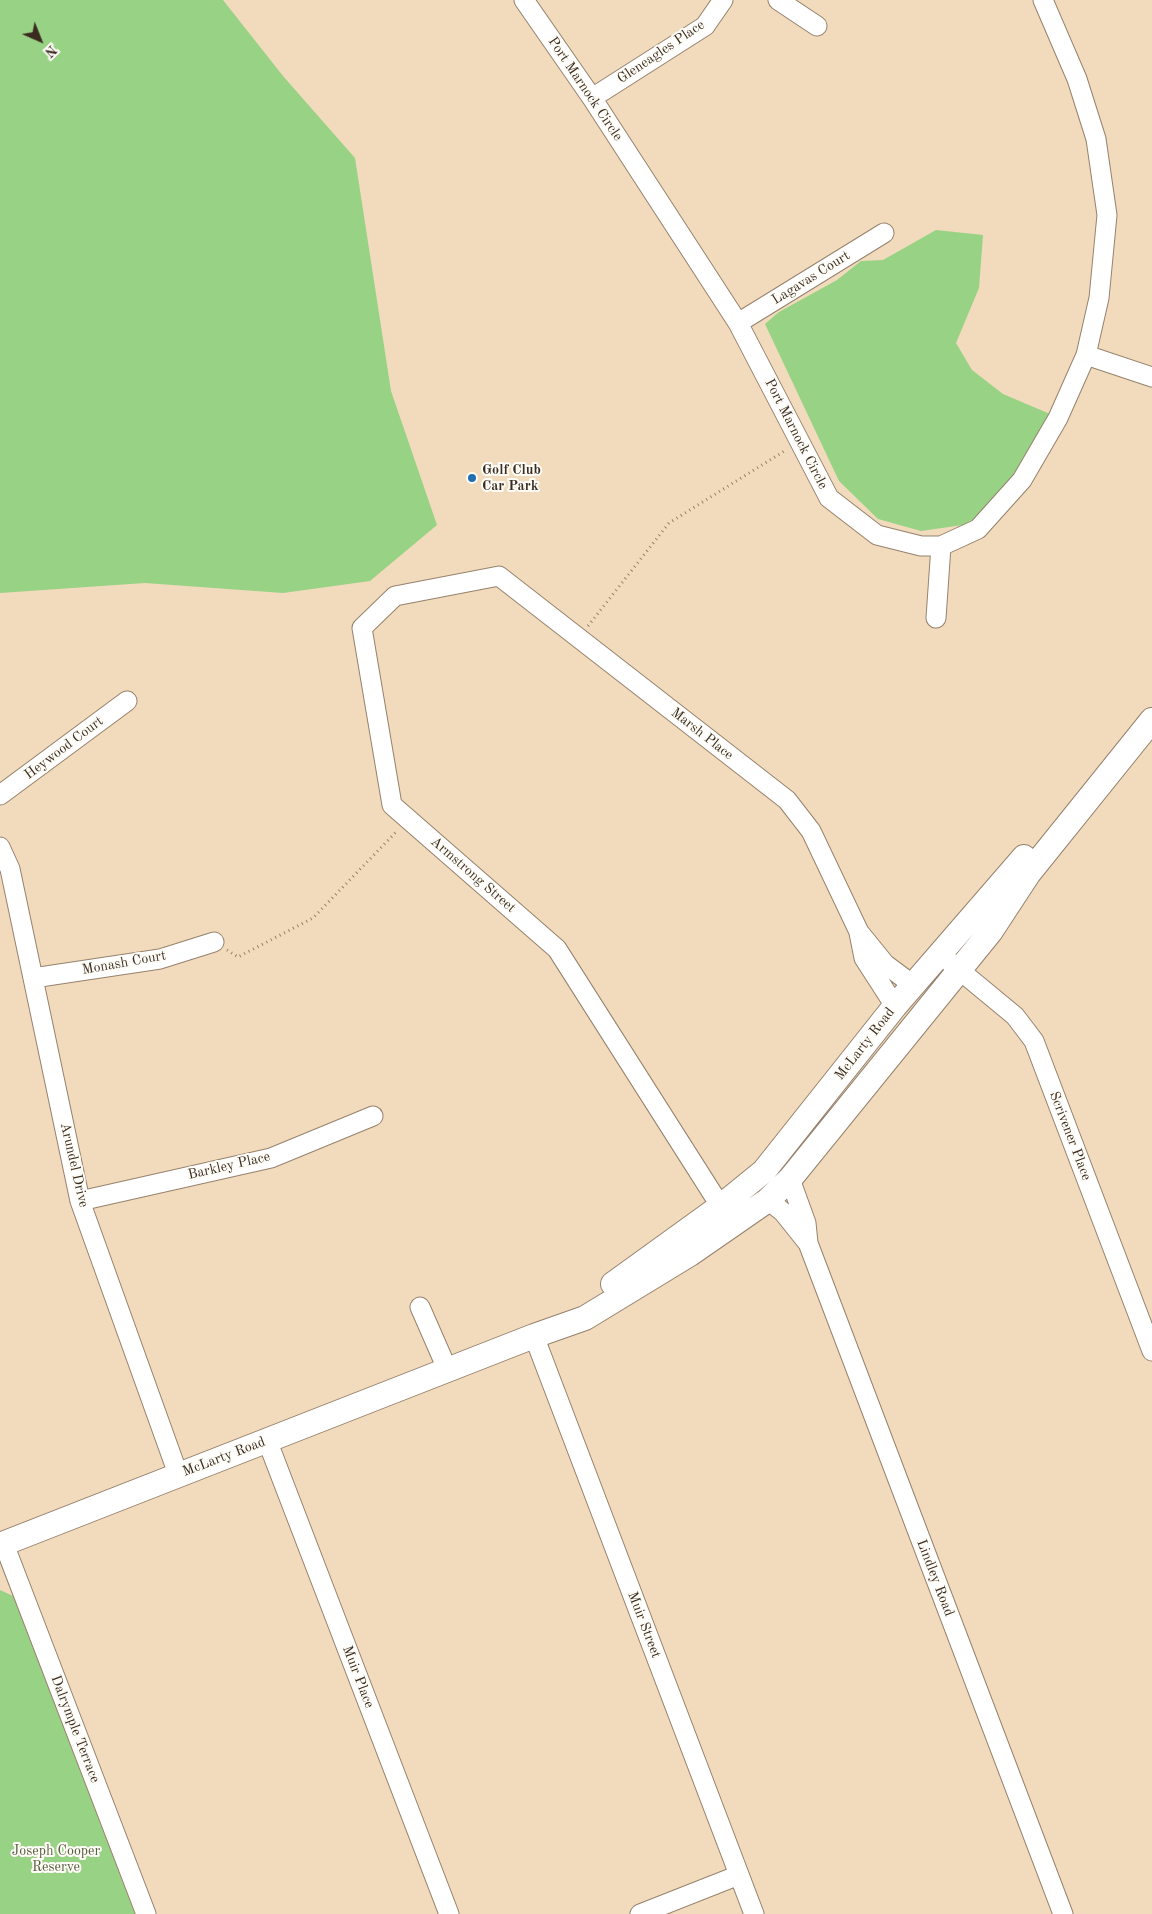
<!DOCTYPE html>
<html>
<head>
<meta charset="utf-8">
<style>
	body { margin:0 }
	#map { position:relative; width:1152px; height:1914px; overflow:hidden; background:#f1dbbc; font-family:"Old Standard TT",serif }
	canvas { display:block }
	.north { position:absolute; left:15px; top:15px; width:50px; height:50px; -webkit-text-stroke:4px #fdfcf7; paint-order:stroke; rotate:136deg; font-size:14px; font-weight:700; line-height:20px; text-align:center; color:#3b2a1e }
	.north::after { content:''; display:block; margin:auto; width:18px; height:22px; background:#3b2a1e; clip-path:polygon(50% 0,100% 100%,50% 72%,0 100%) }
</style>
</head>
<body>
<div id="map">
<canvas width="1152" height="1914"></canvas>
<div class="north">N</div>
</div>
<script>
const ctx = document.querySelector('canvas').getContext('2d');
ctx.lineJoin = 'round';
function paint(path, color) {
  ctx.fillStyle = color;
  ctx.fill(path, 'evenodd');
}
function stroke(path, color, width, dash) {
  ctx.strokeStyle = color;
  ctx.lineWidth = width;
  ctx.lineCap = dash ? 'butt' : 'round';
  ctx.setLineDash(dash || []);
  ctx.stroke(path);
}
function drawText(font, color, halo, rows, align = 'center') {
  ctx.font = font + ' "Old Standard TT",serif';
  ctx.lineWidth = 4;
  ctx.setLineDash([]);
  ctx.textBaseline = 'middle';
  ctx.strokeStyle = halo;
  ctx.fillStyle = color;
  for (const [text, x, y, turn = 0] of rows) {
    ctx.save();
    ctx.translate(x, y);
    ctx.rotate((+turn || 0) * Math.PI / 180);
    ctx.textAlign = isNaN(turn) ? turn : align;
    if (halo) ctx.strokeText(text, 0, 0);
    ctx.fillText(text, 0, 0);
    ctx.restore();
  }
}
const green = new Path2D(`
	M0 0H223L283 76 355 158 391 391 437 525 370 581 283 593 145 583 0 593Z
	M936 230 983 235 979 288 956 343 972 370 1003 394 1050 414 1046 428 988 511 963 525 921 531 878 519 839 481 765 324 779 312 837 280 861 261 883 260Z
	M0 1590 13 1596 135 1914H0Z`);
const path = new Path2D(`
	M588 626 669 523 786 450
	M227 950 238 957 313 918 398 830`);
const minor = new Path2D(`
	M524 0 592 98 738 323 829 498 877 535 921 546H941L978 529 1022 480 1058 418 1086 355 1099 298 1107 215 1096 139 1077 79 1043 0
	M778 0 817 26
	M592 98 705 26 723 0
	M738 323 884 233
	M1086 355 1152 377
	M936 618 941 546
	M0 795 127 701
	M0 847 10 869 80 1201 178 1474
	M859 933 864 958 895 1006
	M940 954 1015 1016 1034 1041 1152 1351
	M33 978 160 959 214 942
	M790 1179 806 1223 808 1243 1063 1914
	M768 1200 783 1212 807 1242
	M80 1201 271 1158 373 1116
	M728 1218 557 949 392 805 362 628 395 596 499 576 787 800 811 831 859 932 885 964 913 985
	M420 1307 448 1371
	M534 1336 754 1914
	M267 1440 449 1914
	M4 1544 146 1914
	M640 1914 739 1875`);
const tertiary = new Path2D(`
	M613 1284 721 1206 764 1171 895 1006 1024 857
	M0 1545 534 1336 585 1318 690 1254 768 1200 790 1179 991 931 1029 873 1152 720`);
const markers = [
	[472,478,5,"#1f6fb2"]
];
const streetNames = [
	["Gleneagles Place",661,52,-34],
	["Port Marnock Circle",585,89,56],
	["Lagavas Court",811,278,-32],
	["Port Marnock Circle",796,434,63],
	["Marsh Place",702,734,38],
	["Heywood Court",64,748,-37],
	["Armstrong Street",473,875,41],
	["Monash Court",124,963,-10],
	["McLarty Road",865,1044,-52],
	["Scrivener Place",1070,1136,69],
	["Arundel Drive",74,1165,77],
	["Barkley Place",229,1166,-13],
	["McLarty Road",224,1457,-21],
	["Lindley Road",935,1578,69],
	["Muir Street",644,1625,69],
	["Muir Place",358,1677,69],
	["Dalrymple Terrace",75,1729,69]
];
const poiNames = [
	["Golf Club",482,470],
	["Car Park",482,486]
];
const parkNames = [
	["Joseph Cooper",56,1851],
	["Reserve",56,1867]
];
paint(green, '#98d285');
stroke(minor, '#96826d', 21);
stroke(tertiary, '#96826d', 26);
stroke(path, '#96826d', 3, [1, 4]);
stroke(minor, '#fff', 19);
stroke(tertiary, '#fff', 24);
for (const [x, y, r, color] of markers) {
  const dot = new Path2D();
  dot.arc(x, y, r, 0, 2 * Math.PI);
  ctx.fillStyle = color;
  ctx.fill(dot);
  stroke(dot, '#fdfcf7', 2);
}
drawText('14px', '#3b2a1e', '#fdfcf7', streetNames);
drawText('bold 14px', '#3b2a1e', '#fdfcf7', poiNames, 'left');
drawText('14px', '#575c3d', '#fdfcf7', parkNames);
</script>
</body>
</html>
